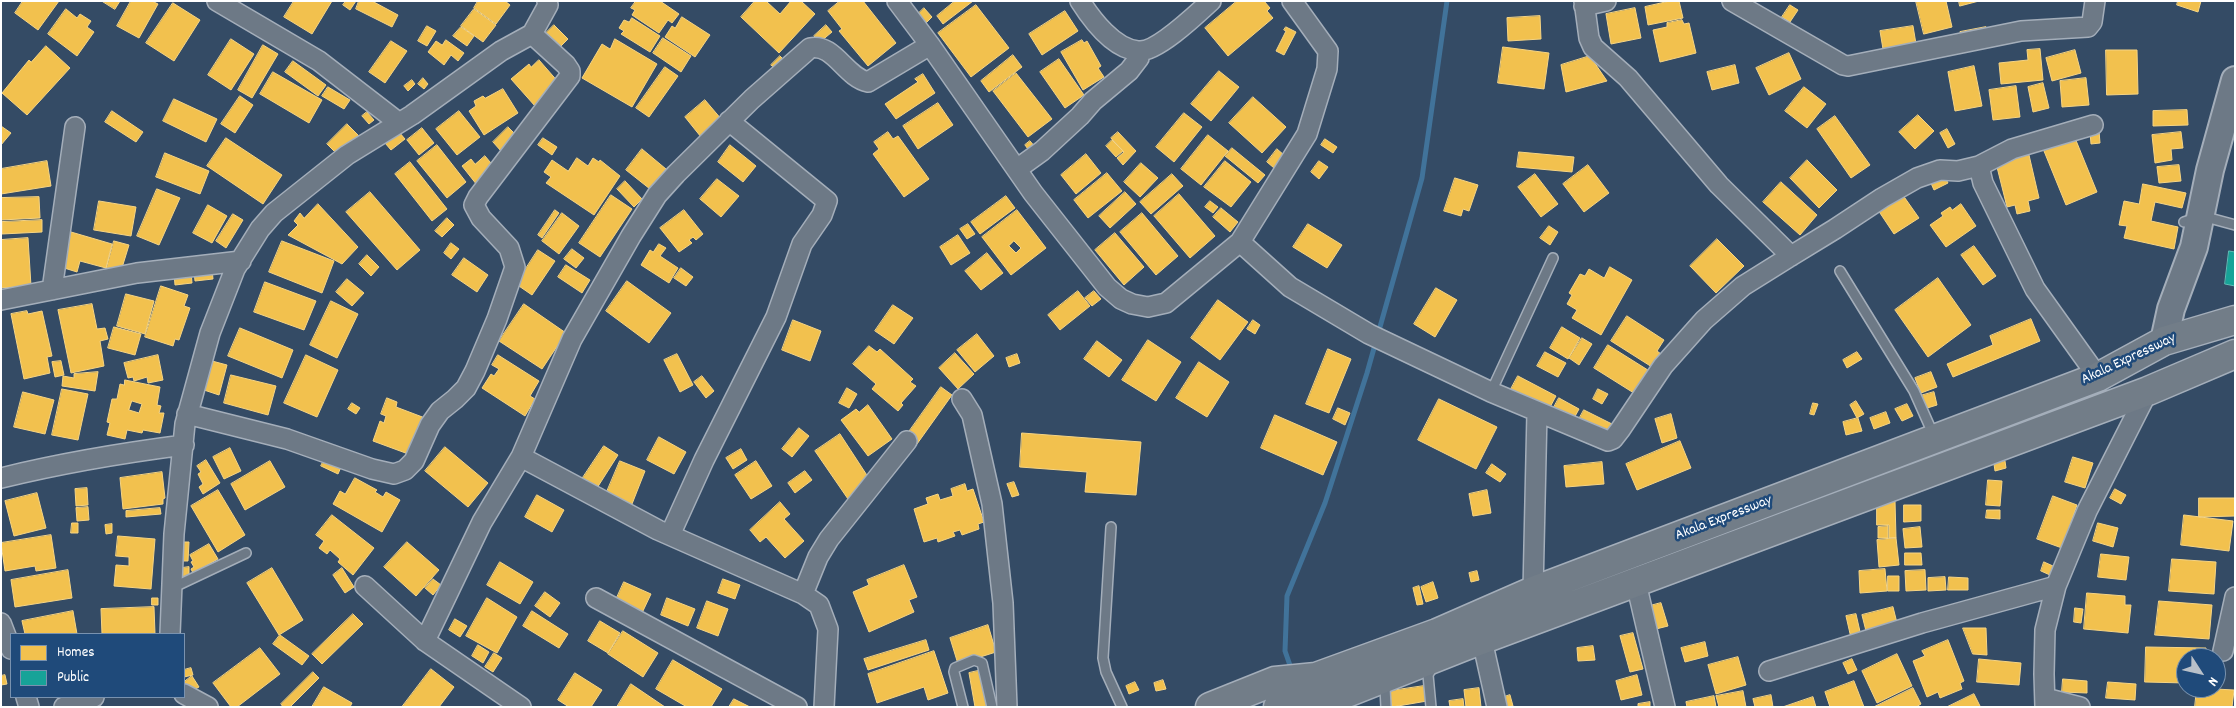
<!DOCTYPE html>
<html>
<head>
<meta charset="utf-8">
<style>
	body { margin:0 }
	#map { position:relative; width:2236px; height:708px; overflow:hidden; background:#344b65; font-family:Dekko,sans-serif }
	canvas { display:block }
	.frame { position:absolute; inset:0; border:2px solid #fff; pointer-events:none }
	.legend { position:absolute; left:10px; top:633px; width:175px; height:65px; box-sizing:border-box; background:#1f4a7a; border:1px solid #7992af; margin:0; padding:6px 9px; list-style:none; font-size:15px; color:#fff }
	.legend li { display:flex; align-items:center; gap:10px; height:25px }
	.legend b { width:25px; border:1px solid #7992af }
	.north { position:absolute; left:2176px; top:648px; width:50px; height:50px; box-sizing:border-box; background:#1f4a7a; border:1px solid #7992af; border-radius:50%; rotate:125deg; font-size:14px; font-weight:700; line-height:20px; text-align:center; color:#fff }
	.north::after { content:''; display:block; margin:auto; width:18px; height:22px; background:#b8c0c9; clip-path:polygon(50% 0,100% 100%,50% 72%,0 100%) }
</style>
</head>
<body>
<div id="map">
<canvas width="2236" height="708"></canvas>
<div class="frame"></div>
<ul class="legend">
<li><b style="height:14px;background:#f2c14e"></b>Homes</li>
<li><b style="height:14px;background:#17a398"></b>Public</li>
</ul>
<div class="north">N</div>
</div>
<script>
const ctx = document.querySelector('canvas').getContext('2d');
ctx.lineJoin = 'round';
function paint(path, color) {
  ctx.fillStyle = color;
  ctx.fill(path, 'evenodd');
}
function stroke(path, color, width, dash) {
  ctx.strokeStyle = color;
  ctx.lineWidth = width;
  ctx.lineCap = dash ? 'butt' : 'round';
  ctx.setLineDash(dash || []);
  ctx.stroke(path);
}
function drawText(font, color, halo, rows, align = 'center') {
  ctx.font = font + ' Dekko,sans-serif';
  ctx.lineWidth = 5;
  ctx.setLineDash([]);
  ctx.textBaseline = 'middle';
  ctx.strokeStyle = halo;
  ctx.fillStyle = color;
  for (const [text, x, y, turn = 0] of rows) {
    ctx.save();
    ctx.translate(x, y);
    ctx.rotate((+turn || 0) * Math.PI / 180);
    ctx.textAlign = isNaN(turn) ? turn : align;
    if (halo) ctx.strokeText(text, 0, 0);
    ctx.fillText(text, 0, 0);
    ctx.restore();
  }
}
const homes = new Path2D(`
	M23 1H59L38 30 15 13Z
	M102 1H120L115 9Z
	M131 1H152L158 4 139 38 117 26Z
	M294 1H332L312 34 284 17Z
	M346 1H356L350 10 343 5Z
	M359 1H372L398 15 392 27 356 9Z
	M478 1H505L510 5 496 24 474 8Z
	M636 1H660L679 14 672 23 668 20 659 33 632 15 635 10 631 8Z
	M755 1H766L780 14 791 1H801L815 14 779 53 741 17Z
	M840 1H863L896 43 868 66 839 31 842 29 828 11Z
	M955 1H973L943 24 937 16Z
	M1237 1H1264L1270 8 1267 11 1273 18 1228 56 1205 28Z
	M1670 1H1679L1683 18 1648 25 1645 7Z
	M1916 1H1946L1952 27 1924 34Z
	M1959 1H1979L1960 6Z
	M2178 1H2201L2198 12 2177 5Z
	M173 3 200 20 174 61 146 43Z
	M976 5 1009 48 971 77 938 33Z
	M1790 5 1798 10 1790 22 1782 17Z
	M924 8 932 17 926 23 918 14Z
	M1635 8 1641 38 1611 44 1606 14Z
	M66 9 77 18 80 14 91 21 87 27 94 32 77 56 48 34Z
	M474 9 496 25 483 42 461 26Z
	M1065 11 1078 31 1042 55 1029 34Z
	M1540 16 1541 39 1508 41 1507 18Z
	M682 17 710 35 695 57 665 37 672 26 675 28Z
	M632 18 660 36 650 52 621 34 624 31 619 28 624 20 629 22Z
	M1682 20 1684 24 1689 23 1696 53 1660 62 1653 30 1667 27V23Z
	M554 25 568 39 559 48 546 33Z
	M826 25 832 32 820 42 814 36Z
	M427 26 436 31 427 46 418 41Z
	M1913 26 1917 50 1884 55 1880 31Z
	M461 27 474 36 467 46 453 36Z
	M1286 27 1296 32 1284 55 1276 51 1286 31 1284 30Z
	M1986 27 1988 37 1962 42 1960 32Z
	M663 38 691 56 681 72 653 53Z
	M231 39 254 54 231 90 208 75Z
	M615 39 657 64 632 107 582 78 602 44 610 49Z
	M446 40 464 53 458 61 451 55 444 65 428 52 436 41 442 45Z
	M1082 40 1084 43 1087 41 1101 66 1098 68 1104 77 1083 90 1061 52Z
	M391 41 407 51 385 83 369 72Z
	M263 45 278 54 252 98 238 90Z
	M46 46 70 68 27 115 2 93 29 60 31 62Z
	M1503 47 1549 53 1544 89 1498 83Z
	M2040 49 2043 80 2001 84 1999 63 2028 60 2027 50Z
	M2075 50 2081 73 2052 81 2046 58Z
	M2106 50H2137L2138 94 2107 95Z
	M1789 53 1801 79 1769 95 1756 68Z
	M1013 55 1022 67 989 92 981 81Z
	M780 56 786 62 778 71 771 65Z
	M1590 56 1607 81 1566 92 1561 65Z
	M1059 59 1084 95 1065 108 1040 72Z
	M539 60 560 84 535 106 511 79 529 64 531 67Z
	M293 61 326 85 318 96 285 72Z
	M1735 65 1739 83 1712 90 1707 72Z
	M1974 66 1982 106 1955 111 1948 72Z
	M665 67 678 76 649 117 636 108Z
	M1219 71 1239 87 1211 121 1191 104Z
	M273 72 322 100 309 123 260 94Z
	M1016 73 1052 119 1028 137 993 91Z
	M923 74 935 93 896 119 885 104 918 82 915 79Z
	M423 78 428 84 424 89 418 84Z
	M2086 78 2089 105 2062 107 2060 81Z
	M412 80 415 84 408 91 404 86Z
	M2043 83 2049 108 2033 112 2028 87Z
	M2016 86 2020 117 1993 120 1989 90Z
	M328 87 350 100 344 109 322 96Z
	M1804 87 1826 104 1807 128 1785 111Z
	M503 89 518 113 484 135 469 111 476 106 474 101 483 96 485 98Z
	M240 96 253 105 235 133 221 124Z
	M1253 97 1286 127 1262 153 1229 123Z
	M174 99 217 119 206 142 163 121Z
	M705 100 722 120 701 137 685 117Z
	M938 103 953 125 918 149 903 126Z
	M2187 110 2188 125 2153 126V111Z
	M112 111 143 132 136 142 105 122Z
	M459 111 480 137 457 155 436 129Z
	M367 112 374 120 369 124 362 116Z
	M1184 113 1202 127 1174 162 1156 147Z
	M1918 115 1934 131 1915 149 1899 132Z
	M1835 116 1870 165 1851 178 1817 129Z
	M347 124 359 136 339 156 327 144Z
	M1 126 11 133 1 145Z
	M508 127 516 135 501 151 493 142Z
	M422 128 434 143 419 155 407 140Z
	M1947 129 1955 144 1948 148 1940 133Z
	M2099 131 2100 143 2091 144 2090 132Z
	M399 132 405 139 391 150 385 143Z
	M888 132 893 139 898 136 929 179 904 197 873 154 879 149 874 142Z
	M1118 132 1136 151 1123 165 1117 158 1124 152 1111 138Z
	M2181 132 2183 148 2171 149 2172 160 2155 163 2152 135Z
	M1208 135 1228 151 1201 185 1181 169Z
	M226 138 282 175 263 204 207 166Z
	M543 138 557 147 552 155 538 145Z
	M2075 138 2097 192 2066 205 2044 151Z
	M1325 139 1337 147 1333 153 1321 145Z
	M1112 140 1123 151 1116 157 1106 146Z
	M1030 141 1036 148 1030 152 1025 145Z
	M437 145 466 182 447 198 417 161Z
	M730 145 756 166 743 182 718 162Z
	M1232 148 1265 175 1258 183 1225 156Z
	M642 149 666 169 650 189 626 170Z
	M1277 149 1284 155 1274 168 1267 162Z
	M1519 152 1574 157 1572 172 1517 167Z
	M165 153 209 171 200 194 156 177Z
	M1086 154 1101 173 1076 194 1061 175Z
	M2029 155 2039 198 2028 201 2030 211 2017 214 2015 205 2007 207 1996 163Z
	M485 156 496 169 477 185 462 166 471 159 475 164Z
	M577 158 588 166 593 158 599 162 600 160 620 176 594 215 546 183 551 177 544 172 552 160 568 171Z
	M1807 160 1837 190 1819 208 1790 178Z
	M47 161 51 186 1 194V169Z
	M1225 161 1251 182 1231 207 1204 187Z
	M1319 161 1328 167 1319 179 1311 172Z
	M410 162 447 209 432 221 395 174Z
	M1141 163 1158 178 1140 197 1124 182Z
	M1588 165 1609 193 1584 212 1563 184Z
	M2179 165 2181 181 2159 183 2157 167Z
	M1107 173 1122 191 1088 218 1074 200Z
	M1172 174 1183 186 1151 214 1140 202Z
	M1535 174 1558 204 1541 217 1518 187Z
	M1944 175 1948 183 1934 190 1930 181Z
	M1455 178 1478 185 1469 211 1463 209 1461 216 1444 211Z
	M717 179 739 196 721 217 700 199Z
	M625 181 642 199 634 207 617 189Z
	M1781 182 1817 215 1800 235 1763 202Z
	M2143 184 2186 193 2182 208 2155 202 2151 221 2178 227 2174 249 2124 238 2127 226 2119 225 2124 201 2139 204Z
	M157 189 180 198 159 245 137 236Z
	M1900 191 1919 218 1894 234 1876 207Z
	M370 192 420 250 397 270 346 212Z
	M1125 192 1136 204 1110 228 1099 216Z
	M1179 194 1215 236 1190 258 1154 216Z
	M611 195 632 209 600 257 579 243Z
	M1006 196 1015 208 980 234 971 222Z
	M39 197 40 218 1 220V198Z
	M99 201 136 207 131 236 94 230Z
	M1210 201 1218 207 1213 213 1205 207Z
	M318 204 358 247 342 264 288 235 298 225 294 221 300 213 304 218Z
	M1961 204 1976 226 1946 247 1930 225 1943 216 1941 213 1950 207 1952 210Z
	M208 205 227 216 212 243 193 233Z
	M1221 208 1238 222 1230 232 1213 217Z
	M555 210 559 213 542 238 538 235Z
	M684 210 703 234 696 240 693 237 689 240 692 243 679 252 660 228Z
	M1017 210 1046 248 1011 275 982 237ZM1014 241 1021 248 1016 253 1009 246Z
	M562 213 579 226 559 254 542 241Z
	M1142 213 1178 256 1156 275 1120 232Z
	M233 214 243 220 226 248 216 241Z
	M447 218 454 225 442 237 435 231Z
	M42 220V232L2 234V222Z
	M968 224 975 234 967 239 960 229Z
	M1308 224 1342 245 1327 268 1293 247Z
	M1549 226 1558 232 1550 245 1540 238Z
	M71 232 112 244 106 268 80 261 77 272 61 267Z
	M1115 233 1144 267 1124 285 1095 250Z
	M958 235 970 253 951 265 940 247Z
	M28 238 31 286 1 288V240Z
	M1717 239 1744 266 1716 293 1690 266Z
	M114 241 129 245 121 271 105 274Z
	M282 241 334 261 322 293 269 272Z
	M451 243 459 249 451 259 444 253Z
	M659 244 666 248 660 256 678 268 669 283 641 265 650 250 653 252Z
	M1974 246 1996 276 1983 285 1961 255Z
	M572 249 584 258 576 268 564 259Z
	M538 250 555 261 532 295 516 284Z
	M987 253 1003 273 981 290 965 271Z
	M367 255 379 267 371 276 359 264Z
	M464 258 488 275 477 292 452 275Z
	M566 265 590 280 582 293 558 277Z
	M1610 267 1632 280 1601 335 1572 318 1577 310 1567 304 1572 295 1569 293 1580 274 1585 276 1589 269 1604 278Z
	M681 268 693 277 686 286 674 278Z
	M212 269 213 279 195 281 194 271Z
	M191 271 192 283 175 285 174 273Z
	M1938 278 1971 325 1928 357 1895 310Z
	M347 279 364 293 352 306 336 292Z
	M627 281 671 313 649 343 606 311Z
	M265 282 316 301 304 330 254 312Z
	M161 286 188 295 184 306 190 308 179 340 175 339 173 346 145 337Z
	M1436 288 1457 300 1435 337 1414 324Z
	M1078 291 1090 306 1060 330 1048 315Z
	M1094 291 1101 299 1092 306 1085 298Z
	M126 294 154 301 145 334 117 326Z
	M1218 300 1248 322 1220 360 1191 338Z
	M331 301 358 314 337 358 310 345Z
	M92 304 97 329 105 328 108 339 100 341 104 366 71 373 58 310Z
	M524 304 566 333 542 369 499 341Z
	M893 305 913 318 894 344 875 331Z
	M27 311 28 314 42 311 52 356 47 357 50 373 24 379 11 314Z
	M1627 316 1664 340 1657 351 1661 354 1652 367 1611 341Z
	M2031 319 2040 341 1953 377 1947 364 1993 345 1990 336Z
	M793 320 821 331 810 361 782 350Z
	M1253 320 1260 325 1255 334 1247 329Z
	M114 327 141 334 135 355 108 348Z
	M1562 327 1580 338 1568 359 1550 348Z
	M240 328 293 350 282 378 228 356Z
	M977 334 994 356 975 372 957 350Z
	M1582 338 1592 344 1579 365 1569 358Z
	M1148 340 1181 362 1156 401 1122 380Z
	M1097 341 1122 360 1109 377 1084 359Z
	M1608 345 1651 372 1637 395 1594 368Z
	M869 346 877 352 880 349 913 379 910 382 916 386 901 403 903 405 898 411 872 389 876 384 853 364Z
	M1328 349 1351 359 1329 413 1306 404Z
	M1545 352 1566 363 1558 377 1537 366Z
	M1857 352 1862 359 1847 368 1843 360Z
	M955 353 974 374 958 389 939 368Z
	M677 354 693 385 680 392 664 360Z
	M1017 354 1020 363 1009 367 1006 358Z
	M158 355 163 380 148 383 147 377 134 381 133 377 128 378 124 363Z
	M306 355 338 370 317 417 284 403Z
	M498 355 539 381 530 396 535 399 525 416 482 388 491 374 494 376 499 369 492 365Z
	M61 361 64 375 55 377 52 362Z
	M212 361 227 365 219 395 204 390Z
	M1199 362 1229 382 1207 417 1176 398Z
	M98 372 95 391 62 386 63 376 74 378V374Z
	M1931 372 1937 387 1921 393 1915 378Z
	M231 375 276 386 268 415 224 403Z
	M702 376 714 391 706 398 694 382Z
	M1518 376 1556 396 1549 409 1511 389Z
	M125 380 160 387 157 405 161 406 159 413H164L160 433 143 430 142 433 127 430 125 439 107 435 110 423 107 422 112 399H117L120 384 124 385ZM132 401 142 404 139 413 129 410Z
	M941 387 952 395 917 444 906 436Z
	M847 388 857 394 849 408 839 403Z
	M62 389 88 394 78 440 52 435Z
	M1598 389 1608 394 1602 404 1593 399Z
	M23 392 54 400 45 434 14 427Z
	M1934 392 1937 405 1924 409 1920 396Z
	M387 398 397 402 396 407 425 418 411 455 373 441 380 421 384 423 386 416 381 414Z
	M1559 398 1579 409 1573 420 1553 409Z
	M1439 399 1497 427 1476 469 1418 440Z
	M1856 401 1864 414 1857 418 1850 405Z
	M352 403 360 408 356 414 348 409Z
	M1813 403 1818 404 1814 415 1810 414Z
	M1907 404 1913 416 1902 421 1895 409Z
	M868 405 892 439 868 456 841 420 856 409 859 412Z
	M1338 408 1350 413 1345 425 1333 419Z
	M1584 410 1614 425 1609 437 1578 421Z
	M1886 412 1890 423 1874 429 1870 418Z
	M1671 414 1677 438 1662 443 1655 419Z
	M1275 415 1337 442 1323 475 1261 448Z
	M1858 418 1862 431 1846 435 1843 422Z
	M799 428 809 436 792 457 782 449Z
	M1022 433 1141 442 1136 495 1085 492 1087 472 1020 467Z
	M840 434 872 483 848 499 815 451Z
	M659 437 686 452 674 474 647 460Z
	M1680 441 1691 468 1637 490 1626 464Z
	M604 446 618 455 597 488 582 479Z
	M445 447 488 483 468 507 425 471Z
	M230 448 241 471 224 479 213 457Z
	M741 449 747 460 733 469 726 458Z
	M2073 457 2093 463 2085 488 2065 482Z
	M206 460 220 483 203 494 199 487 203 484 198 474 201 472 197 466Z
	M324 460 341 467 338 474 321 466Z
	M270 461 285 487 245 510 231 484Z
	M620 461 645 471 632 504 606 494Z
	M756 461 772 486 751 499 735 475Z
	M2005 461 2006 468 1995 471 1994 464Z
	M1602 462 1604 484 1566 487 1564 466Z
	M1492 464 1506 474 1500 482 1486 473Z
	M805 471 812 480 795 493 788 483Z
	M162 472 165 498 163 499V504L123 509 120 478Z
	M355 478 377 490 375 492 383 497 386 492 400 500 382 532 333 504 340 491 345 494Z
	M1988 480 2002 481 2000 506 1986 505Z
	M1014 482 1019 495 1012 497 1007 484Z
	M965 484 967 491 973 489 984 522 978 524 979 529 962 535 960 530 953 532 955 536 938 542 937 538 924 542 914 509 928 504 926 498 938 494 940 500 953 496 951 489Z
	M87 488 88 505 76 506 75 489Z
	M2115 489 2126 495 2121 504 2110 498Z
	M218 490 245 535 218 552 191 506Z
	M1487 490 1491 513 1473 516 1469 494Z
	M37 493 46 528 14 536 5 501Z
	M537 495 564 510 552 532 525 517Z
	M2053 496 2077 505 2062 548 2037 539Z
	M2199 498H2235V516L2199 517Z
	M1877 501H1895L1896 538H1889V525H1877Z
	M780 502 790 514 784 519 804 541 785 558 766 537 760 542 750 530Z
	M1904 505H1921V521L1904 522Z
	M88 507 89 520 77 521 76 508Z
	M160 508 161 514 126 517V511Z
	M1987 510H2000V519L1986 518Z
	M332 515 374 548 353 575 338 562 340 559 330 550 327 554 319 548 324 541 316 535Z
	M2184 515 2233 521 2229 551 2181 545Z
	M72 523H78V533H71Z
	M2098 523 2118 528 2113 547 2093 541Z
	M112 524V533L106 534 105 525Z
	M1888 526V538H1878V527Z
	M1920 527 1922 547 1905 548 1903 529Z
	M51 535 56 568 36 571 35 566 5 571 1 543Z
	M118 536 155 539 151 589 114 586 116 565 129 566V557L116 556Z
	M1896 538 1899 565 1879 567 1877 540Z
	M182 542H189L188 561H182Z
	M407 542 439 570 416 596 384 567Z
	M209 544 218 559 193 573 191 569 194 567 191 562 193 561 190 555Z
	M1905 553H1921L1922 565H1905Z
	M2101 554 2129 557 2126 580 2098 577Z
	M2172 559 2216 562 2214 594 2169 591Z
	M500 562 533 582 520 604 487 585Z
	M2044 562 2053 566 2050 575 2041 571Z
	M904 565 917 597 909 600 914 612 869 632 853 592 869 585 867 580Z
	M189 567V578H182V568Z
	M272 568 303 620 279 635 247 583Z
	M342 568 354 587 345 593 333 575Z
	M1885 569 1887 591 1860 593 1859 571Z
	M68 570 72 598 15 607 11 580Z
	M1925 570 1926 590 1906 591 1905 571Z
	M1477 571 1479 580 1471 582 1469 573Z
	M1888 576H1899V591H1888Z
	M1945 577 1946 590 1928 591V578Z
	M1949 577 1968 578V590H1948Z
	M433 579 441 585 433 595 425 588Z
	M723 579 740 585 735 599 718 593Z
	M624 582 651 594 642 613 615 602Z
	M1433 582 1438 598 1426 602 1421 587Z
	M1419 586 1423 604 1417 605 1413 588Z
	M545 592 560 603 550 617 535 606Z
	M2087 593 2125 596V605H2131L2128 633 2084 629Z
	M152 598H158V605H152Z
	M487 598 517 617 497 653 466 636Z
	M667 598 695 609 688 626 661 615Z
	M707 601 728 609 718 636 697 628Z
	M2159 601 2212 605 2209 639 2155 635Z
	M1661 603 1668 626 1652 630 1646 607Z
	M154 607 155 634H102L101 609Z
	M1893 607 1897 623 1866 631 1862 615Z
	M2075 608 2083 609 2081 623 2074 622Z
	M73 611 77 634H25L22 621Z
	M532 611 568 634 559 648 523 626Z
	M353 614 363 624 322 664 312 654Z
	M1856 614 1861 636 1851 638 1846 616Z
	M455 619 467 626 460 637 449 630Z
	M600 621 620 633 608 653 588 641Z
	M988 625 996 652 958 664 950 638Z
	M1963 628H1986L1987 655 1973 654Z
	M623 631 658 653 643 677 608 654Z
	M1633 633 1643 669 1630 672 1620 636Z
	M280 635 309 656 302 665 273 644Z
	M926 640 929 650 868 670 864 659Z
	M1948 640 1964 681 1960 683 1962 689 1940 698 1938 692 1927 697 1913 661 1925 656 1922 651Z
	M1705 642 1708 656 1685 662 1681 648Z
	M478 645 489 652 483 663 472 656Z
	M1593 646 1595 660 1578 661 1577 648Z
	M2146 647 2206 648V658H2186V683L2145 682Z
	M260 648 280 674 237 707H231L213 683Z
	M934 651 948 693 928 700 924 687 877 703 868 674Z
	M494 653 502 658 493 672 485 667Z
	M1897 654 1912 686 1877 703 1862 671Z
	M1738 657 1746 685 1716 694 1708 665Z
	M1852 659 1857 670 1848 674 1843 663Z
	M1979 659 2021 663 2019 685 1977 682Z
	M673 660 722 689 711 707H687L656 689Z
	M191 668 193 675 184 677V670Z
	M431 669 454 687 439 707H402Z
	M982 670 989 707H975L969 673Z
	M313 672 319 678 290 707H283L281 704Z
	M575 673 602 690 591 707H569L558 700Z
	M5 675 7 684 1 685V676Z
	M1637 675 1642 695 1621 700 1616 681Z
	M192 676 199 687 188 693 184 687V682Z
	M2063 679 2087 681V693L2062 692Z
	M1163 680 1166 689 1156 691 1154 683Z
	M1854 681 1864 707H1830L1825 692Z
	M1135 682 1139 690 1129 694 1126 686Z
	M2108 682 2136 684 2135 700 2106 698Z
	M631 684 665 707H617Z
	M1424 686 1427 701 1392 707 1390 691Z
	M324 687 352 703 350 707H312Z
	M1479 688 1481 707H1466L1464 690Z
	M1913 688 1921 704 1916 707H1874Z
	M2197 688 2234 690 2232 707H2195Z
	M1743 691 1746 707H1719L1716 696Z
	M1974 694 1980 706 1978 707H1947Z
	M1510 695 1513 706 1504 707 1501 698Z
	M1771 695 1773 707H1755L1753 699Z
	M1714 696 1716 707H1687L1686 702Z
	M1813 697 1816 707H1783Z
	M734 699 750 707H729Z
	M1463 699 1464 707H1450L1449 701Z
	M1650 702V707H1638V704Z`);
const public = new Path2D(`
	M2229 251 2235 252V286L2225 284Z`);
const stream = new Path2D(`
	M1292 671 1285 651 1287 596 1325 503 1367 373 1422 178 1447 1`);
const lane = new Path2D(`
	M2184 222 2202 216 2235 225
	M1840 271 1914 391 1934 436
	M1491 392 1553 258
	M1111 527 1103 658 1106 672 1122 707
	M172 588 246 553
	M963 707 954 672 955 668 974 660 982 663 992 707
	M1386 707 1385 688 1388 683
	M1431 707 1428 675 1434 665`);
const street = new Path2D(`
	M217 1 319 61 398 122
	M897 1 930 45 1033 193 1107 287 1121 299 1132 304 1148 307 1166 303 1240 242 1307 134 1327 69 1328 51 1292 1
	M1080 1C1092 20 1114 49 1138 51 1156 53 1197 14 1211 1
	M1584 1 1589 38 1593 47 1628 78 1719 185 1791 256
	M1732 1 1843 65 1848 66 2021 31 2088 27 2092 22 2095 1
	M1584 6 1606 1
	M1979 166 1983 183 2035 289 2098 377
	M1017 169 1042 151 1080 116 1093 101 1129 71 1139 58 1138 51
	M1240 242 1290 287 1369 334 1491 392 1608 441 1613 439 1620 430 1663 366 1704 320 1743 286 1791 256 1835 229 1882 198 1917 178 1940 170 1958 171 1979 166 2012 149 2093 125
	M52 290 75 127
	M1 300 137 273 241 261
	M962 399 972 415 992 504 1003 603 1007 707
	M187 414 287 439 372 469 394 474 405 470 414 461 430 425 440 411 455 399 466 388 475 371 497 319 515 267 509 248 481 218 474 205 478 197 570 76V71L566 65 532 34
	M1 478C62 463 122 453 184 445
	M670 535 704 460 776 317 802 244 822 215 827 201 729 121
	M1636 583 1665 707
	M365 586 425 641 521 707
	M1533 591 1537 412
	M803 594 818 557 829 539 907 441
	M596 598 797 707
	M1 623 11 649
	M170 634 174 534 185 424 210 333 235 269 260 229 274 213 347 155 412 115 501 51 532 34 548 5 547 1
	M1482 640 1497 707
	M425 641 482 522 521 457
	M2223 651 2235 597
	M1769 671 1922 623 2056 586
	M184 694 208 707
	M26 697 29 707
	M2045 698 2080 707
	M64 707 94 697
	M824 707 828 629 819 605 803 594 658 530 521 457 572 339 631 236 657 195 676 174 752 99 810 48C834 43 845 77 868 82L930 45
	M2045 707 2044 674 2045 630 2056 586 2087 511 2148 391`);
const secondary = new Path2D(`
	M2164 341 2171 309 2194 247 2210 170 2235 80`);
const primary = new Path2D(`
	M1210 707 1275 681 1316 677 1437 633 1533 591 2098 377 2164 341 2235 320
	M1278 707 1290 702 1334 698 1465 646 2148 391 2235 354`);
const streetNames = [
	["Akala Expressway",2129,360,-25],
	["Akala Expressway",1724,519,-21]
];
paint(homes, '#f2c14e');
stroke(homes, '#f6d483', 1);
paint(public, '#17a398');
stroke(public, '#5dbfb7', 1);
stroke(stream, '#41739a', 5);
stroke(lane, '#a4aeba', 12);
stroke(street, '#a4aeba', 22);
stroke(secondary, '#a4aeba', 30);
stroke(primary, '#a4aeba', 31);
stroke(lane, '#6d7986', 9);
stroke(street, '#6d7986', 19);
stroke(secondary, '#6d7986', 26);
stroke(primary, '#727d88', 28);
drawText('15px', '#fff', '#1f4a7a', streetNames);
</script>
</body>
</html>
